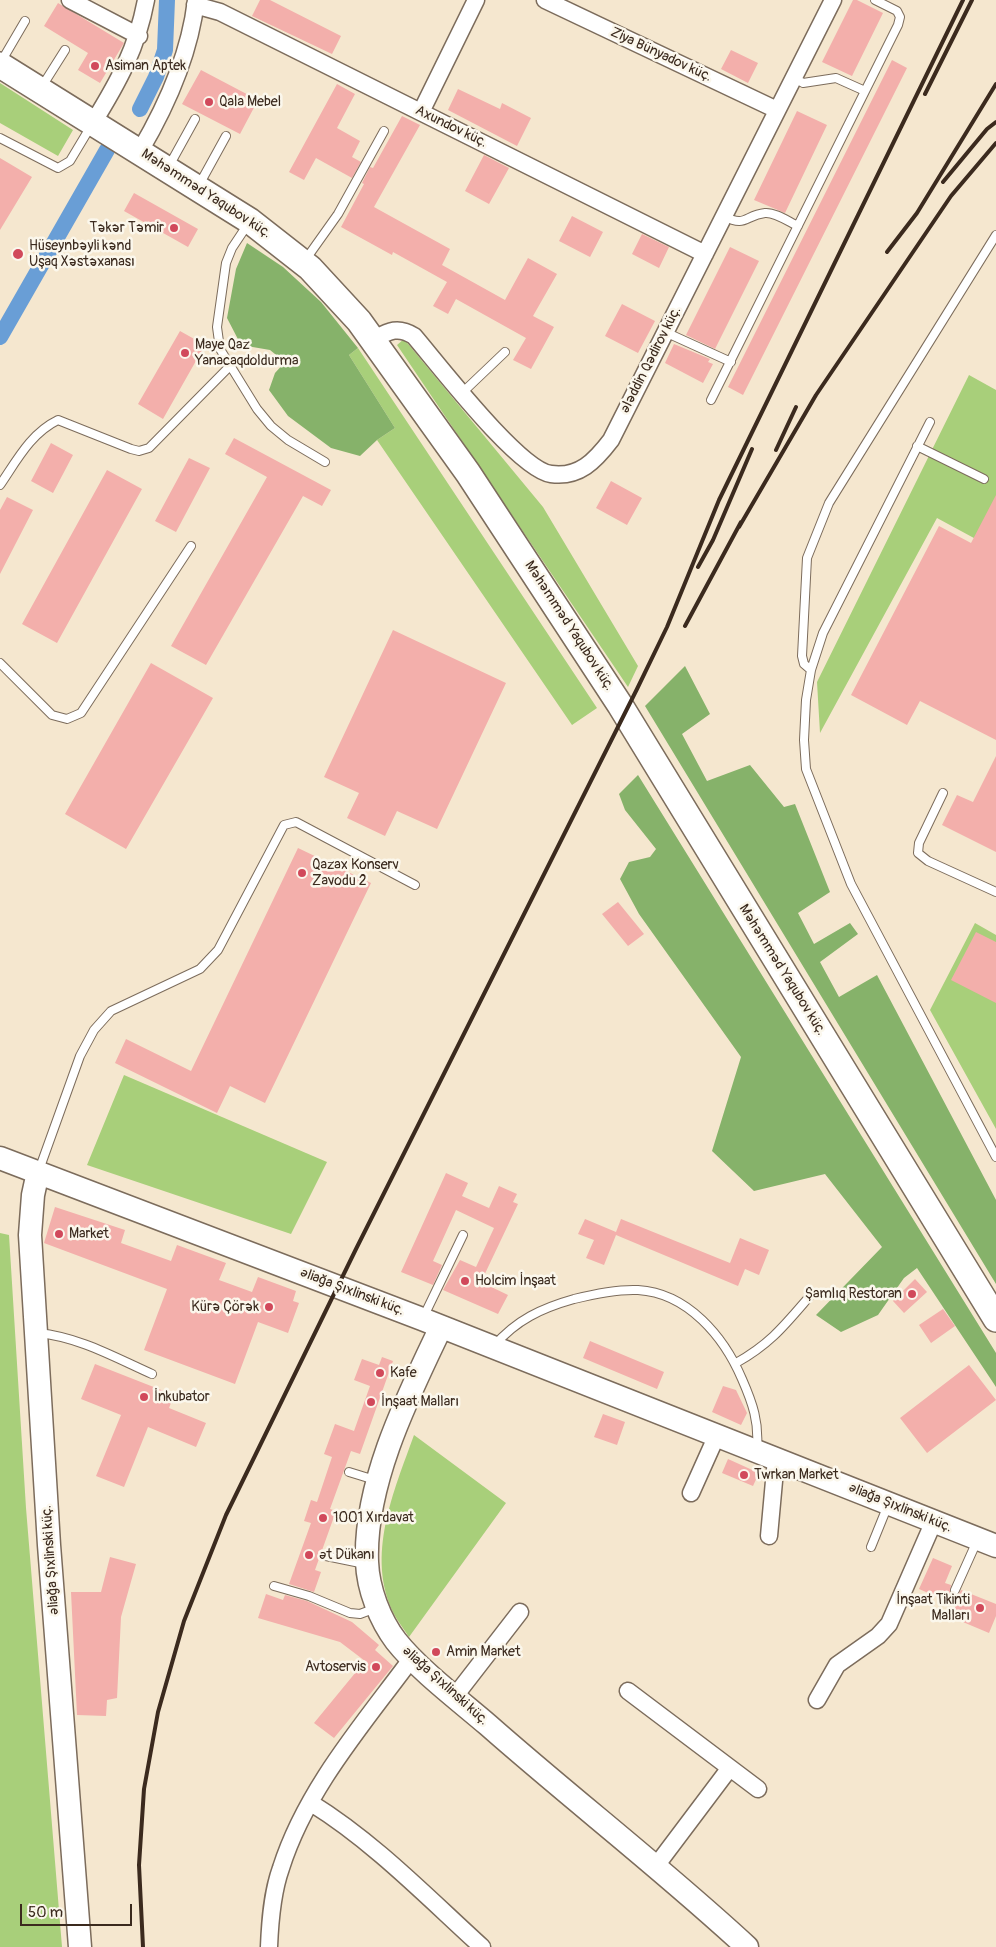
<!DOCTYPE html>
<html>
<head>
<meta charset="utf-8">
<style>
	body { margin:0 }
	#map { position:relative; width:996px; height:1947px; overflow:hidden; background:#f5e7cf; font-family:Pangolin,sans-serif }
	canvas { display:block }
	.scale { position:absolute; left:20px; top:1904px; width:112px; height:22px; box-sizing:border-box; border:2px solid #3b2a1e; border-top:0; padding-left:6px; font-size:15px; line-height:18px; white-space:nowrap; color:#3b2a1e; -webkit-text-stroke:4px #fbf7ec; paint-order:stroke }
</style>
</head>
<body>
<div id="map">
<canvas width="996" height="1947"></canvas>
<div class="scale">50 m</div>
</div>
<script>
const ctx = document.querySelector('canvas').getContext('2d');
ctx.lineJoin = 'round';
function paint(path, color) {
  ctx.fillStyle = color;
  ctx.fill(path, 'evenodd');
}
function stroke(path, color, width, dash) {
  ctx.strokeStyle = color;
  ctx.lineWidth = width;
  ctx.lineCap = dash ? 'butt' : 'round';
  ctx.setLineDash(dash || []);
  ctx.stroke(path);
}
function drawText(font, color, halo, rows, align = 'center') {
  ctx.font = font + ' Pangolin,sans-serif';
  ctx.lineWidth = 5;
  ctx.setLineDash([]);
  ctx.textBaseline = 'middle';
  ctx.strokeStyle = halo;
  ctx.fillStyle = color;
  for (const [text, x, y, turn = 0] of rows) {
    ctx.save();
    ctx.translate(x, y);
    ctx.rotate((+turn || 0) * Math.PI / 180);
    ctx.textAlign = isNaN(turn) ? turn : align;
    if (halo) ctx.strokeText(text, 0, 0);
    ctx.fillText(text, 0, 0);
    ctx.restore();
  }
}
const green = new Path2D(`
	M0 83 73 130 58 156 0 123Z
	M404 339 543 507 638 666 628 687 397 345Z
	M358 348 597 708 572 725 377 440 395 428 349 355Z
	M969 375 996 390V550L937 518 820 733 817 682Z
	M975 923 996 935V1129L930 1010Z
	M124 1075 327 1162 291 1234 87 1165Z
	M0 1233 9 1235 26 1508 62 1947H0Z
	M414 1435 506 1503 409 1637C404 1629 398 1622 394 1614 365 1556 394 1491 414 1435Z`);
const forest = new Path2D(`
	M247 243 283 267 321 302 358 348 349 355 395 428 377 440 360 456 331 448 288 416 269 390 275 373 285 362 270 350 241 345 227 318 236 269Z
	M685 666 710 714 682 734 707 781 750 765 784 807 795 804 830 892 798 913 814 944 850 923 858 934 820 962 839 997 877 975 996 1200V1284L645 706Z
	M638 775 996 1353V1387L917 1268 904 1278 878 1315 841 1332 816 1315 882 1247 825 1174 754 1191 712 1151 741 1057 639 914 620 879 629 862 650 857 656 849 625 810 619 794Z`);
const canal = new Path2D(`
	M140 109 156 77 165 50 167 0
	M0 337 107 150`);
const building = new Path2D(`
	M260 0H270L341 36 332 54 252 16Z
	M853 0H857L883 13 852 76 822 62Z
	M58 3 124 43 100 83 78 70 88 53 44 26Z
	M731 50 758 63 748 83 721 69Z
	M892 60 907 68 743 395 728 387Z
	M201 70 258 100 240 134 182 104Z
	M337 84 355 94 337 128 360 141 352 157 361 162 352 178 316 158 304 180 289 172Z
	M458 89 500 109 502 103 531 118 517 146 448 110Z
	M797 111 827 125 785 213 754 200Z
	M402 116 420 125 374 207 450 249 442 265 505 300 528 258 557 274 533 316 554 327 531 369 513 360 526 338 456 299 448 314 433 306 447 282 393 252 392 255 341 227 364 184 362 183 370 167 373 168Z
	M484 155 509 168 489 204 465 191Z
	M0 158 32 177 0 230Z
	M134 193 198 229 188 247 124 211Z
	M572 216 603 232 590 257 559 241Z
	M642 234 669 247 659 268 632 254Z
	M730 247 759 261 715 349 686 335Z
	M622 304 655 321 638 353 605 336Z
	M180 331 205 345 163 419 138 404Z
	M674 344 710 359 708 362 713 364 703 383 665 363Z
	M234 438 331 490 322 506 303 496 206 665 171 646 267 477 225 454Z
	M51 443 73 455 53 493 31 481Z
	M189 458 210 468 176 532 155 521Z
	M107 470 142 489 57 643 22 624Z
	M611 481 642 498 627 525 596 508Z
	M996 495V740L920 701 907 725 851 695 939 526 971 543Z
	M7 497 33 510 0 574V510Z
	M393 630 506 683 437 829 397 811 385 836 347 818 359 793 324 777Z
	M151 663 213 698 126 849 65 814Z
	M996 756V852L942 825 957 795 973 802Z
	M298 848 371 883 265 1103 230 1086 217 1113 115 1063 126 1039 191 1071Z
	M618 902 644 934 628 946 602 914Z
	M976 932 996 942V1003L951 980Z
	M446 1173 468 1183 462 1196 489 1208 499 1186 517 1194 513 1202 518 1204 481 1282 508 1295 498 1314 443 1290 460 1260 476 1267 494 1228 456 1210 433 1261 442 1265 433 1285 401 1272Z
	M55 1207 125 1230 121 1243 171 1261 177 1245 226 1263 219 1280 252 1292 258 1277 296 1291 293 1301 299 1303 288 1333 258 1322 235 1384 144 1350 167 1289 44 1243Z
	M585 1219 616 1232 621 1219 730 1263 740 1238 769 1250 759 1275 745 1269 738 1286 616 1235 604 1265 586 1258 594 1240 578 1234Z
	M915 1279 927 1292 904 1313 893 1301Z
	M943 1309 955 1326 931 1343 919 1325Z
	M590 1341 664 1372 657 1389 583 1358Z
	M382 1357 393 1361 360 1454 351 1451 330 1509 336 1511 315 1570 321 1572 314 1592 289 1584 311 1523 304 1521 311 1500 317 1502 332 1457 324 1454 335 1424 354 1431 370 1386 354 1380 362 1359 379 1365Z
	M95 1364 174 1395 169 1408 206 1423 196 1447 148 1427 124 1487 96 1476 121 1415 81 1399Z
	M969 1365 996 1400 927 1453 900 1418Z
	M723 1386 736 1390 747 1413 741 1425 712 1412Z
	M603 1414 625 1422 617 1445 594 1437Z
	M728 1459 759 1473 753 1486 722 1473Z
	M110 1557 136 1564 121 1617 117 1698 107 1700 106 1716 77 1715 71 1592H101Z
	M933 1558 952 1566 945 1583 951 1585 950 1591 952 1595H958L961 1590 996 1604V1616L989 1633 951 1617 956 1605 919 1589Z
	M266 1594 283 1600 285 1595 307 1601 352 1622 379 1645 375 1650 393 1666 334 1738 314 1723 365 1661 340 1642 258 1618Z`);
const lane = new Path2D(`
	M1 62 25 21
	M794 78 803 83 836 78 865 91
	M41 88 65 50
	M0 138 58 168 70 161 91 126
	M169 166 195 119
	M199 185 226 136
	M724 216C746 228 745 215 765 213 775 212 789 222 798 226
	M248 224 232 248 226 263 217 327 220 349 257 409 271 426 288 440 325 462
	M306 259 338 214 384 131
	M665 332 731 362
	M463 392 505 352
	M711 400 898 25 900 17 897 11 875 0
	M930 422 823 633 811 670 806 700 804 740 806 769 851 884 996 1157
	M917 446 984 479
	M0 485C17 460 31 433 58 420L131 449 139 451 149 448 230 366
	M0 663 52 715 67 719 81 713 191 546
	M811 670 804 664 802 656 807 558 829 503 996 235
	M943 793 919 843 918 853 928 861 996 892
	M39 1170 80 1056 94 1030 111 1011 200 969 218 950 284 825 296 822 415 885
	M423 1318 463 1235
	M38 1333C79 1337 114 1357 152 1374
	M494 1346C516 1320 542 1308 574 1299 594 1294 617 1289 638 1290 688 1293 724 1337 742 1379 753 1404 759 1422 757 1448
	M736 1363C770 1344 784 1326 809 1297
	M349 1472 375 1480
	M871 1547 888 1505
	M326 1556 365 1564
	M274 1586 309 1596 350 1613 360 1614 376 1608
	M955 1590 977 1541`);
const street = new Path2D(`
	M70 0 139 36
	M545 0 777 110
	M195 5 220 12 705 254
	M421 112 476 0
	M93 123C119 81 137 48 146 0
	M140 151C167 105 190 54 196 0
	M374 339C389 331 398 326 414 336 438 364 519 470 551 474 579 478 595 461 611 440L833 0
	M691 1493 717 1435
	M769 1536 776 1459
	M628 1691 758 1789
	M455 1696 520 1612
	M817 1700 837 1665 878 1636 889 1624 934 1521
	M311 1803C374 1842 427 1897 482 1947
	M656 1866 729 1769
	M269 1947C270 1921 272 1893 281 1868 306 1789 364 1723 412 1658`);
const secondary = new Path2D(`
	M0 1158 422 1319 996 1546
	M38 1172 33 1195 30 1235 49 1545 80 1947
	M441 1327C408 1396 364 1483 367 1562 368 1589 380 1620 396 1641 418 1669 460 1701 488 1725 573 1800 664 1870 747 1947`);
const primary = new Path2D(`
	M0 65 250 221 310 268 359 321 468 473 620 705 996 1319`);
const rail = new Path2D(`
	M925 94 972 0
	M943 182 987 129 996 122
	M887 252 917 213 996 84
	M776 450 796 407
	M739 527 816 395 951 196 996 143
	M698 567 713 540 752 449
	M685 626 741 522
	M143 1947 139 1865 144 1789 158 1712 184 1621 226 1515 356 1249 637 689 667 627 719 500 963 0`);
const markers = [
	[95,66,5,"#d1495b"],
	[209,102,5,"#d1495b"],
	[174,228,5,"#d1495b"],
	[18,254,6,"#d1495b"],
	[185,353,5,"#d1495b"],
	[302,873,5,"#d1495b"],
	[59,1234,5,"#d1495b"],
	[465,1281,5,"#d1495b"],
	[912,1294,5,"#d1495b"],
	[269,1307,5,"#d1495b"],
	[380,1373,5,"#d1495b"],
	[144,1397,5,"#d1495b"],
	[371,1402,5,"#d1495b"],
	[744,1475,5,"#d1495b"],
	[323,1518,5,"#d1495b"],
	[309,1555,5,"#d1495b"],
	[980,1608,5,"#d1495b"],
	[436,1652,5,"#d1495b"],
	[376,1667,5,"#d1495b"]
];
const streetNames = [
	["Ziya Bünyadov küç.",661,55,25],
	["Axundov küç.",451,127,26],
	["Məhəmməd Yaqubov küç.",206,194,33],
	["Ələddin Qədirov küç.",651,360,-63],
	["Məhəmməd Yaqubov küç.",569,626,57],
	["Məhəmməd Yaqubov küç.",782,970,58],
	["Əliağa Şıxlinski küç.",352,1292,21],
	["Əliağa Şıxlinski küç.",900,1508,22],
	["Əliağa Şıxlinski küç.",51,1560,-94],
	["Əliağa Şıxlinski küç.",445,1686,42]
];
const poiNames = [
	["Asiman Aptek",105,66],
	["Qala Mebel",219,102],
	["Təkər Təmir",164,228,"right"],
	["Hüseynbəyli kənd",29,246],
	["Uşaq Xəstəxanası",29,262],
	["Maye Qaz",195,345],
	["Yanacaqdoldurma",195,361],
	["Qazax Konserv",312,865],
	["Zavodu 2",312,881],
	["Market",69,1234],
	["Holcim İnşaat",475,1281],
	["Şamlıq Restoran",902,1294,"right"],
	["Kürə Çörək",259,1307,"right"],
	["Kafe",390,1373],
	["İnkubator",154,1397],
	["İnşaat Malları",381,1402],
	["Twrkan Market",754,1475],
	["1001 Xırdavat",333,1518],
	["Ət Dükanı",319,1555],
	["İnşaat Tikinti",970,1600,"right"],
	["Malları",970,1616,"right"],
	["Amin Market",446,1652],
	["Avtoservis",366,1667,"right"]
];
paint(green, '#a8cf7a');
paint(forest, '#86b26a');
stroke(canal, '#699ed6', 16);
paint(building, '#f3afab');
stroke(lane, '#7c6c5c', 10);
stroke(street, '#7c6c5c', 19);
stroke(secondary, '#7c6c5c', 25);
stroke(primary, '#7c6c5c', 28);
stroke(lane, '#fff', 8);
stroke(street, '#fff', 16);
stroke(secondary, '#fff', 22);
stroke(primary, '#fff', 25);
stroke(rail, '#3b2a1e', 4);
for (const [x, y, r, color] of markers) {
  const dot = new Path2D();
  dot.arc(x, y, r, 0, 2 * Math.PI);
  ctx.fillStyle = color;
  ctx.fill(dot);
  stroke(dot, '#fbf7ec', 2);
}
drawText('14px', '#3b2a1e', '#fbf7ec', streetNames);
drawText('14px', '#3b2a1e', '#fbf7ec', poiNames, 'left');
</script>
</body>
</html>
